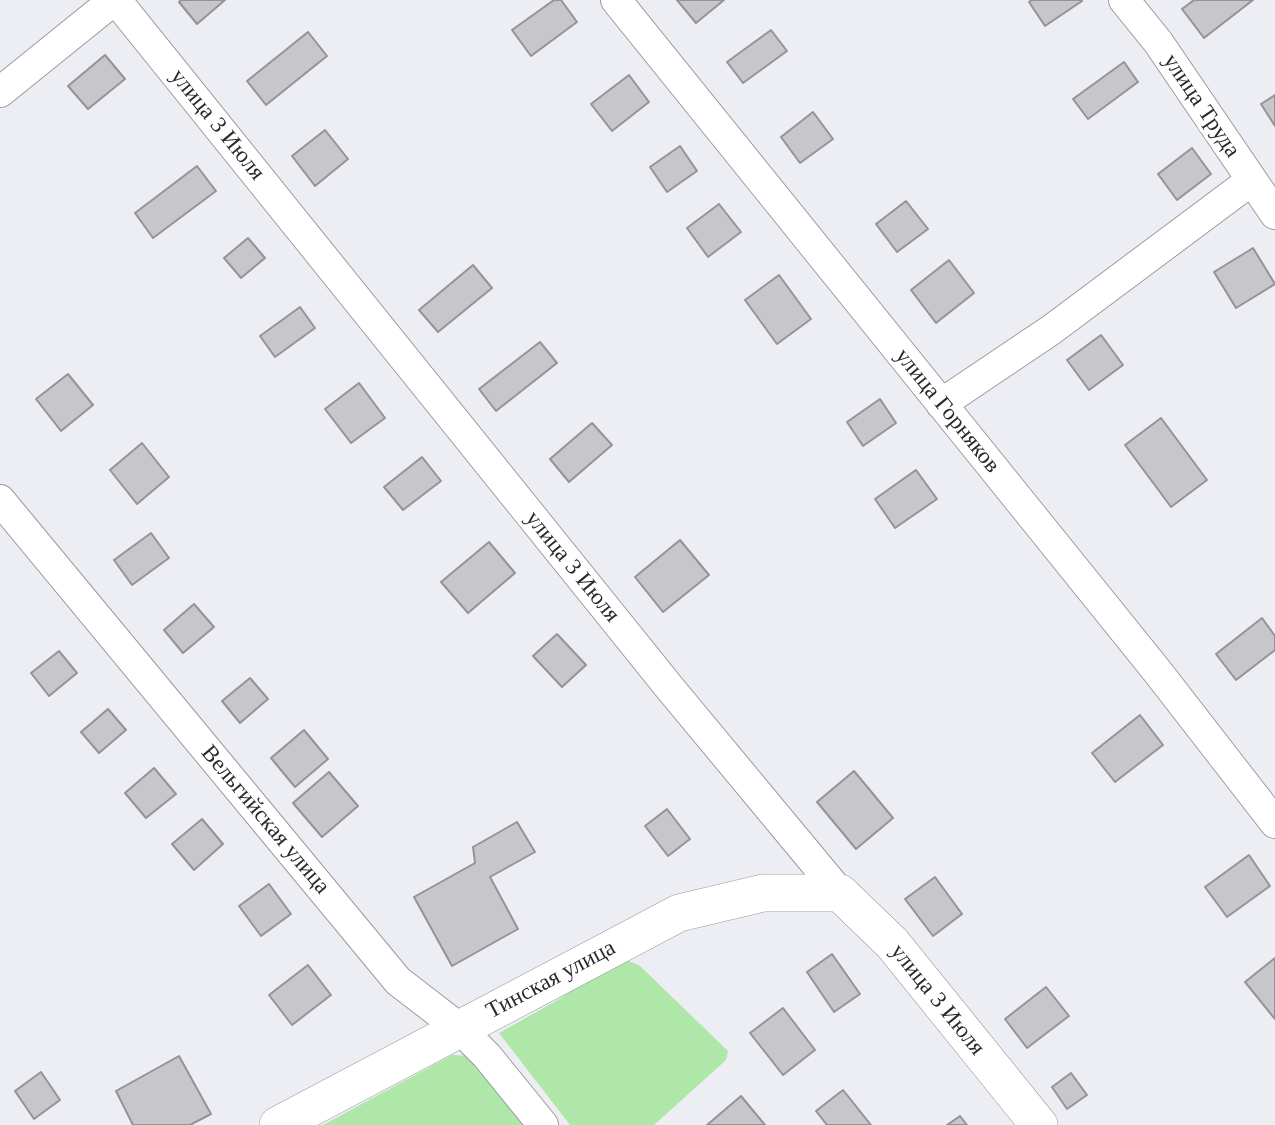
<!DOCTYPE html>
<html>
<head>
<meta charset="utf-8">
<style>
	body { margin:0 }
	canvas { display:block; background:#edeef3 }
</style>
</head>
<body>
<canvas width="1275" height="1125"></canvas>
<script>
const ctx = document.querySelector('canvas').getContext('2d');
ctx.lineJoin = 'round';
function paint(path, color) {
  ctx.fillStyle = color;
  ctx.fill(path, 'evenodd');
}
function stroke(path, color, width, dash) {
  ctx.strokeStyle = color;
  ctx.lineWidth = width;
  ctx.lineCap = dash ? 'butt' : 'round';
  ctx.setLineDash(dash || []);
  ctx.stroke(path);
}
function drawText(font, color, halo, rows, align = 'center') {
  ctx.font = font + ' "Times New Roman",serif';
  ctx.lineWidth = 7;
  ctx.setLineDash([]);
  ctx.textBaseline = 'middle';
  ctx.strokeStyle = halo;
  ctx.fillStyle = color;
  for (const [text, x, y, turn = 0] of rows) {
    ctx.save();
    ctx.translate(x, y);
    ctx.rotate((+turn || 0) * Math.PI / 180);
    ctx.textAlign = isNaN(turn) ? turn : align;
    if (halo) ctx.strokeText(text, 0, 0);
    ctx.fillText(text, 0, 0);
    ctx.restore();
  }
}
const green = new Path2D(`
	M626 960 639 965 728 1051 726 1060 654 1125H570L499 1033 556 1001 604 969Z
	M452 1055 474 1056 530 1125H323Z`);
const building = new Path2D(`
	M181 0H225L197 24 179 2Z
	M554 0H561L577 22 531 56 512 30Z
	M677 0H724L696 23Z
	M1032 0H1081L1082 1 1045 26 1029 2Z
	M1194 0H1253L1204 38 1182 9Z
	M771 30 787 51 743 83 727 62Z
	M308 32 327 56 266 105 247 81Z
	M105 55 125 79 88 109 68 86Z
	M1124 62 1138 82 1088 119 1073 99Z
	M629 75 649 102 612 131 591 104Z
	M1275 95V126L1261 104Z
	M813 112 833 139 800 163 781 137Z
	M325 130 348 159 315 186 292 156Z
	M680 146 697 171 667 192 650 167Z
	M1192 148 1211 174 1177 200 1158 174Z
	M197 166 216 191 153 238 135 213Z
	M906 201 928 229 897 252 876 224Z
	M719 204 741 232 708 257 687 228Z
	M248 238 265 258 241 278 224 258Z
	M1253 248 1275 284 1236 308 1214 272Z
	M949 260 974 293 936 323 911 290Z
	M473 265 492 288 438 332 419 310Z
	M779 275 811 319 777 344 745 300Z
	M300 307 315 328 275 357 260 336Z
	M1101 335 1123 365 1089 390 1067 360Z
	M540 342 557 363 496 411 479 389Z
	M68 374 93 405 61 431 36 399Z
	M359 383 385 418 351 443 325 409Z
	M880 399 896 423 863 446 847 422Z
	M1161 418 1207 480 1171 507 1125 445Z
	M592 423 612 445 569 482 550 459Z
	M142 443 169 477 137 504 110 470Z
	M422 457 441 481 403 510 384 487Z
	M916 470 937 499 895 528 875 499Z
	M151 533 169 558 132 585 114 560Z
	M680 540 709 575 663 612 635 577Z
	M489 542 515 573 468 613 441 582Z
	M194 604 214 627 183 653 164 630Z
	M1262 618 1275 636V650L1236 680 1216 654Z
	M557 634 586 665 562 687 533 656Z
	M59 651 77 673 49 696 31 673Z
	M250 678 268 699 240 723 222 701Z
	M108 709 126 730 99 753 81 732Z
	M1140 715 1163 745 1115 782 1092 753Z
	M304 730 328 759 295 787 271 758Z
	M154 768 176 794 146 818 125 793Z
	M854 771 893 818 856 849 817 802Z
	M329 772 358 806 322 837 293 803Z
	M667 809 690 839 668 856 645 826Z
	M202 819 223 844 194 870 172 844Z
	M517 822 535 852 490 877 518 929 452 966 414 897 475 863 473 847Z
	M1249 855 1270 886 1227 917 1205 887Z
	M935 877 962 914 933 936 905 899Z
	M269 884 291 914 261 936 239 906Z
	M832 954 860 994 834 1012 807 972Z
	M1275 958V1019L1245 982Z
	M308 965 331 995 292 1025 269 995Z
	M1046 987 1069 1016 1027 1048 1005 1019Z
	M783 1008 815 1050 783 1075 750 1033Z
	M179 1056 211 1114 190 1125H133L116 1091Z
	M41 1072 60 1100 34 1119 15 1091Z
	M1071 1073 1087 1095 1067 1109 1052 1087Z
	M843 1090 871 1125H827L816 1111Z
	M741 1096 765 1125H707Z
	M960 1116 967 1125H947Z`);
const minor = new Path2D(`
	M116 0 669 687 840 893
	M616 0 1157 671 1275 823
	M1124 0 1158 42 1275 214
	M0 92 114 0
	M941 404 1051 330 1252 180
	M0 500 398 981 459 1028 487 1056 543 1125`);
const tertiary = new Path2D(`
	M278 1125 679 913 763 893H840L892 943 1039 1125`);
const streetNames = [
	["улица Труда",1201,106,56],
	["улица 3 Июля",217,125,51],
	["улица Горняков",947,411,51],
	["улица 3 Июля",572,567,51],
	["Вельгийская улица",265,820,50],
	["Тинская улица",551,980,-28],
	["улица 3 Июля",937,1000,51]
];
paint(green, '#afe7a8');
paint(building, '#c6c6cb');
stroke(building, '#939398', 2);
stroke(minor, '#9a9a9f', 32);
stroke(tertiary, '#9a9a9f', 38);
stroke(minor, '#fff', 30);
stroke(tertiary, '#fff', 37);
drawText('23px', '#2a2a2c', '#fff', streetNames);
</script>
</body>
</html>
